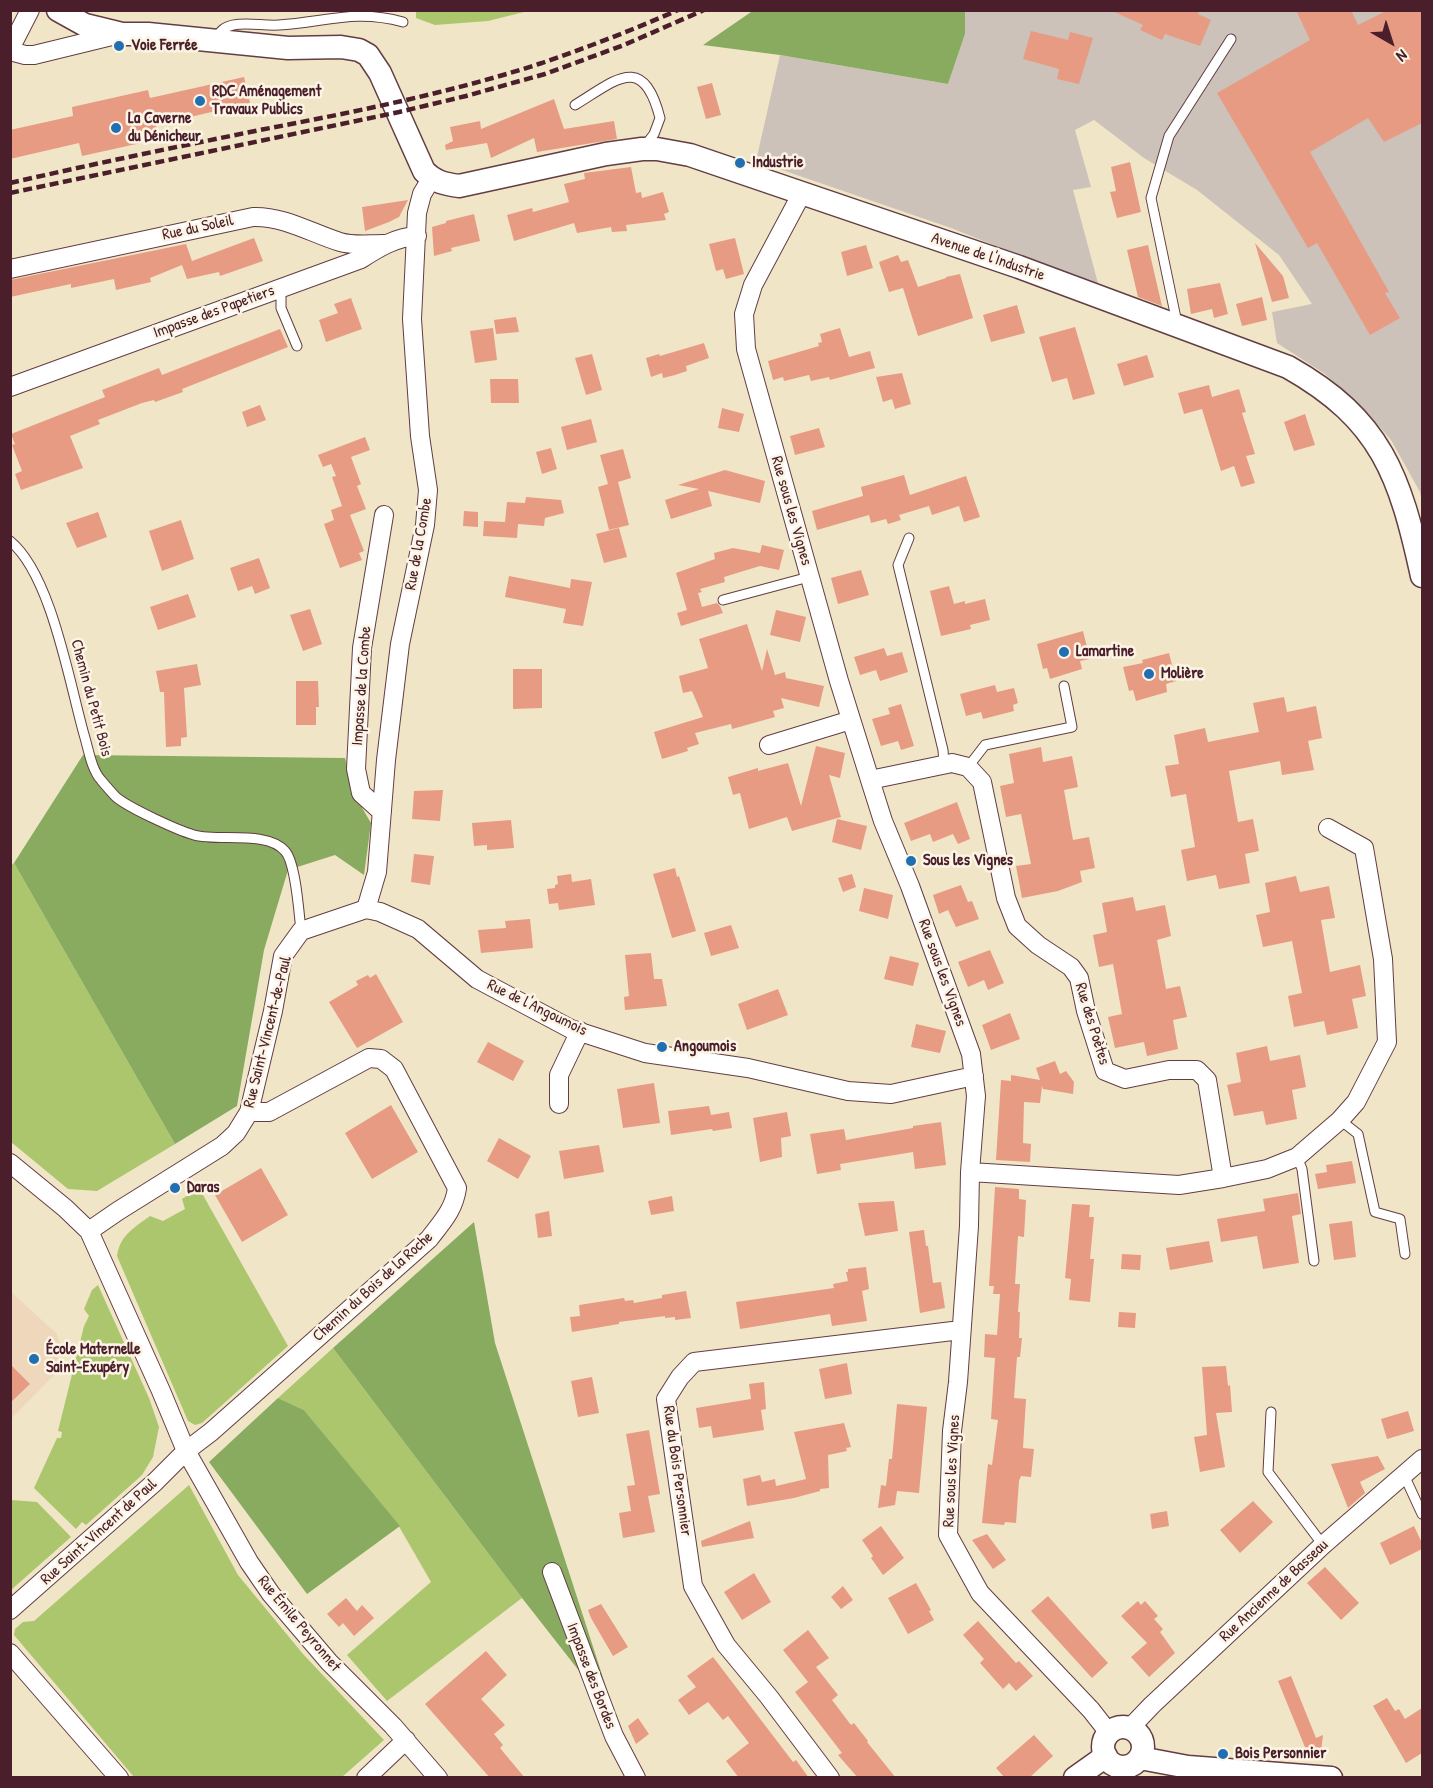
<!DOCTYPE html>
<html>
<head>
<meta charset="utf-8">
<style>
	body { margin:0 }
	#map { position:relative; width:1433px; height:1788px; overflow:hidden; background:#f1e5c7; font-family:"Patrick Hand",sans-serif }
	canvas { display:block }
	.frame { position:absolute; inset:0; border:12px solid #4a1f2b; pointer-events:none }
	.north { position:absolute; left:1361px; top:12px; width:60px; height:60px; -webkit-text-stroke:4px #fcf5e5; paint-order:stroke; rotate:141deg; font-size:16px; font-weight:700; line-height:24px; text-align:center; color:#4a1f2b }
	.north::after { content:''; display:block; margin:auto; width:21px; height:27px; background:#4a1f2b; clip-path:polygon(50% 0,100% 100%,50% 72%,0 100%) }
</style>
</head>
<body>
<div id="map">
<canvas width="1433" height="1788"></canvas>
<div class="frame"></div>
<div class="north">N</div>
</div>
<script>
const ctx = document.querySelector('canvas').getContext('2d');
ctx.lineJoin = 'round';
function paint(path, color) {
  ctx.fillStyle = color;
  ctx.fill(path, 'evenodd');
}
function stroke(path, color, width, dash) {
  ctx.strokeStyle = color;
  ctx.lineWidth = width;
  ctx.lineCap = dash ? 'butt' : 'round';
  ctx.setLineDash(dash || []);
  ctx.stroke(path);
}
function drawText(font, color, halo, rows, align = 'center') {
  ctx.font = font + ' "Patrick Hand",sans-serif';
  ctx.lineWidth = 5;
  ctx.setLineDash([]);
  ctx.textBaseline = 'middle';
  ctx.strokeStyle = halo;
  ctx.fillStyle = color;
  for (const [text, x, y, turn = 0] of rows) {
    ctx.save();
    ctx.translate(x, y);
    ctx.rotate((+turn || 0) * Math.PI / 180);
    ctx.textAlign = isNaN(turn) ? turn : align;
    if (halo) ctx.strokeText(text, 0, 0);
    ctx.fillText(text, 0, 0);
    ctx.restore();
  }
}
const built = new Path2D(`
	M10 1291 57 1334 60 1344 55 1374 11 1419Z`);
const industrial = new Path2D(`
	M965 11H1422V502L1420 492 1391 440 1366 411 1325 374 1277 343 1272 312 1312 304 1279 255 1197 190 1144 158 1094 120 1075 130 1091 187 1073 190 1099 287 951 228 756 161 780 55 948 84 965 34Z`);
const green = new Path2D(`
	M416 11V10L528 11 488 21 435 25 416 18Z
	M14 863 175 1144 97 1191 68 1189 11 1142 10 866Z
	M199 1188 288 1346 202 1423 195 1425 188 1421 117 1256C120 1235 134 1228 150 1216L163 1221 185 1209 182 1199Z
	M98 1285 149 1398 159 1427 153 1457 142 1475 86 1525 82 1522 76 1529 34 1488 57 1438H61L62 1432 58 1431 84 1326 89 1316 84 1309 92 1290Z
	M333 1348 522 1598 387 1701 347 1655 431 1582 397 1523 304 1410 278 1398Z
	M189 1485 238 1575 303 1654 384 1740 342 1777H134L14 1635 15 1629 23 1622 34 1621Z
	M11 1500 37 1502 71 1537 11 1590Z`);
const forest = new Path2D(`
	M754 10 965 11V34L948 84 780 55 703 45Z
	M83 755 345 758 354 794 371 823 364 875 335 855 288 870 264 950 237 1106 175 1144 14 863Z
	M474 1222 495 1343 616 1718 522 1598 333 1348Z
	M278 1398 304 1410 400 1526 307 1594 209 1462Z`);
const building = new Path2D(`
	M1110 10H1199L1198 14 1211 20 1200 46 1165 34 1162 40 1140 30 1143 25Z
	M1296 10H1351L1358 25 1388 10H1422V123L1384 142 1368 118 1310 152 1389 292 1385 293 1400 318 1370 335 1317 243 1308 248 1217 93 1310 40Z
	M1031 31 1068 40 1070 32 1093 38 1079 84 1057 79 1059 69 1023 59Z
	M244 77 250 103 156 125 159 139 82 156 79 143 10 159V130L73 116 72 107 148 90 150 98Z
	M712 83 721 115 706 119 697 87Z
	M554 99 564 129 614 121 617 139 537 152 534 138 491 158 487 143 446 150 445 145 453 141 450 127 480 121 481 129Z
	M1130 162 1141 212 1117 218 1110 192 1116 191 1111 167Z
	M631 167 636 193 641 192 642 198 663 192 669 212 664 214 666 220 626 225 627 231 612 232 611 227 577 233 574 223 514 241 507 215 532 208 533 212 569 202 564 184 585 179 584 173Z
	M408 200 399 217 389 222 365 231 362 207Z
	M474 214 480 241 451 248 452 251 434 256 432 227 446 223V221Z
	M254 238 263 261 220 276 219 272 187 279 182 265 150 278 151 282 116 290 114 279 71 288V284L10 297V280L186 244 192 261Z
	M735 238 744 274 726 279 723 269 716 271 709 244Z
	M1255 243 1283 276 1289 298 1272 302Z
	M866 245 873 268 847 276 841 252Z
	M1148 245 1152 263 1162 306 1138 297 1127 250Z
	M898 255 901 262 908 260 918 287 946 278V277L960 274 973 318 918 336 903 288 889 292 879 262Z
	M1220 283 1228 314 1214 318 1212 309 1191 314 1187 289Z
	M1262 297 1267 320 1242 326 1236 304Z
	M351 298 362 329 326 342 319 320 338 313 334 304Z
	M1017 305 1025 333 991 342 983 315Z
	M516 317 519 332 496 334 494 320Z
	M1075 327 1095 394 1073 400 1067 378 1052 382 1039 337Z
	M493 328 497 360 475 363 470 331Z
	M840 328 849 357 870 351 875 368 830 380 829 377 811 381 809 375 784 381 783 377 773 380 768 361 819 346 818 343 822 342 820 334Z
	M280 329 288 347 182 389 183 392 155 402 154 400 142 403 98 420 100 424 70 436 83 468 21 490 15 474 22 471 12 445 15 444 11 434 105 397 102 390 159 368 162 375Z
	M704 343 709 358 686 366 687 371 675 375 663 378 662 373 651 377 646 358 659 354 660 356Z
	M592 354 602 390 586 395 575 358Z
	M1147 355 1154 377 1124 386 1117 364Z
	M902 373 911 404 895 409 892 399 883 402 876 377Z
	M490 379H518L519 403H491Z
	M1209 385 1212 397 1239 389 1246 412 1242 413 1255 454 1246 456 1255 483 1241 487 1234 466 1221 471 1202 409 1184 414 1178 393Z
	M260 405 266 420 247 427 242 412Z
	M722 408 744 414 739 432 718 428Z
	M1305 414 1315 445 1294 451 1284 422Z
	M591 419 597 442 567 450 561 427Z
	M819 428 825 447 795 455 790 436Z
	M365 437 370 450 351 457 361 484 357 486 366 509 350 515 364 551 359 553 362 560 340 568 324 524 334 520 331 510 342 506 332 477 336 476 331 464 323 467 318 455Z
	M551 448 557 469 542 474 536 452Z
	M623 449 631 478 618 482 629 525 609 530 598 487 608 484 600 455Z
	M725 470 765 481 760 503 708 491 712 506 671 519 665 500 699 489 678 485Z
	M904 475 910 495 966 476 980 517 964 522 959 506 932 515 929 506 899 515 901 520 888 524 886 519 871 523 869 515 817 530 812 511 863 496 861 487Z
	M526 497 561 500 564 513 545 518 544 526 518 524 517 538 483 536 484 521 505 522 507 502 525 503Z
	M464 511 478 512V527L463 526Z
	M98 512 107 537 77 548 66 523Z
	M181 520 194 559 162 571 149 531Z
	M619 528 627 557 604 563 596 534Z
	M762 545 784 550 779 570 760 566 724 577 725 582 700 589 702 592 698 593 702 607 717 603 720 606 723 613 681 626 677 613 687 610 676 573 715 559 714 553 733 548 760 553Z
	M259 558 270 588 255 594 252 586 238 591 230 568Z
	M861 570 869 595 838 604 831 578Z
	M509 576 570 588 571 579 592 582 583 626 563 623 566 609 505 597Z
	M949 586 954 604 965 601V604L985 599 990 620 970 625 971 629 941 636 930 591Z
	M188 594 196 617 158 630 150 607Z
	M310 609 322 644 303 651 290 615Z
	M776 610 806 617 800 642 770 635Z
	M747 624 762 671 767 649 775 675 785 672 786 678 824 686 819 707 781 698 784 708 773 711 775 717 732 729 731 724 695 733 699 744 687 748 688 751 662 759 654 732 703 717 692 691 683 693 679 676 708 668 699 639Z
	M1083 631 1090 659 1080 661 1082 669 1050 679 1047 668 1043 669 1037 644Z
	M884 648 887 656 902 652 908 672 880 681 876 670 860 675 854 657Z
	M1169 653 1176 681 1166 684 1167 692 1136 701 1133 690 1129 691 1123 667 1143 663 1142 660Z
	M197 664 201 685 184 688 187 737 181 738V746L166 747 164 692H160L156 671Z
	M513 669H542V708L513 709Z
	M296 681H318L319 707H316V725H296Z
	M995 685 997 692 1014 688 1018 703 1013 705 1014 711 983 719 981 712 966 716 960 694Z
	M1284 697 1287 712 1316 706 1322 738 1308 741 1314 770 1282 775 1280 761 1229 771 1238 822 1253 819 1257 840 1259 851 1245 854 1250 883 1219 889 1216 875 1187 881 1181 850 1195 847 1186 794 1171 797 1165 766 1179 764 1174 735 1205 728 1208 742 1259 732 1253 703Z
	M901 704 914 746 901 750 898 741 881 746 872 719 890 714 888 708Z
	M816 746 845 753 840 778 829 775 841 817 792 831 787 817 749 829 740 793 733 795 728 777 758 768V771L788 763 801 806Z
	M1041 747 1043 762 1072 756 1078 787 1064 790 1073 840 1089 837 1095 868 1080 871 1082 882 1058 891 1022 898 1016 866 1031 864 1021 814 1006 817 1000 786 1014 783 1009 754Z
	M443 790 440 821 412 819 414 791Z
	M957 802 970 839 958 844 953 834 933 842 930 834 911 841 904 823Z
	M837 819 867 826 861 850 832 842Z
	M511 820 514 848 487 850V845L474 846 472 823Z
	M414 854 434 856 430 885 411 882Z
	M675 868 677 877 679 876 696 931 672 938 653 874Z
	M571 874 572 882 591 879 595 905 559 910 558 903 549 904 547 889 555 888V885L558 884 557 876Z
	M852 874 856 887 843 892 838 878Z
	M1296 876 1300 892 1329 886 1335 918 1321 920 1330 972 1360 965 1366 996 1352 999 1358 1028 1327 1035 1324 1021 1294 1027 1288 996 1302 993 1292 941 1263 947 1256 915 1270 912 1265 883Z
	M961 885 968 902 972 901 979 919 956 927 948 910 939 914 933 895Z
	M864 888 893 895 888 919 859 911Z
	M1133 897 1136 911 1165 905 1171 936 1157 940 1166 989 1180 986 1187 1017 1173 1020 1178 1049 1147 1056 1144 1042 1115 1048 1108 1017 1122 1014 1113 964 1099 967 1093 935 1107 932 1102 903Z
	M530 919 533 948 481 953 478 930 506 928 505 921Z
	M731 925 739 948 711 956 704 933Z
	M990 950 1004 983 988 990 984 980 968 987 958 962Z
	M651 953 654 979H662L667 1006 625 1010 624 997 629 996 625 955Z
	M890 956 919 963 913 986 884 979Z
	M376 974 403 1022 357 1048 329 1002 358 985 356 981 368 975 370 978Z
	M778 989 788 1015 747 1030 738 1004Z
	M1010 1013 1020 1039 991 1050 982 1025Z
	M916 1024 946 1031 940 1053 911 1047Z
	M488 1042 524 1061 513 1081 477 1062Z
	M1267 1046 1270 1061 1300 1055 1306 1087 1292 1090 1297 1119 1266 1125 1263 1111 1234 1116 1227 1085 1241 1082 1236 1053Z
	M1055 1061 1060 1074 1066 1071 1074 1082 1073 1094 1043 1089 1042 1086 1040 1103 1024 1102 1023 1143 1031 1144 1030 1162 996 1160 1001 1080 1011 1081V1075L1040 1080 1036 1068Z
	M654 1083 660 1123 623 1128 617 1089Z
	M391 1105 418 1152 372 1179 345 1133Z
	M709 1106 711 1115 729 1112 732 1128 713 1131 712 1129 671 1135 668 1111Z
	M787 1112 791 1136 781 1138 782 1157 760 1162 753 1118Z
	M941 1122 946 1165 915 1169 913 1152 840 1164 841 1170 817 1174 810 1134 844 1129 846 1140 913 1128V1126Z
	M499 1138 531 1156 518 1179 487 1161Z
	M599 1145 604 1172 564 1179 559 1151Z
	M1352 1161 1356 1183 1318 1189 1315 1174 1327 1172 1326 1165Z
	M261 1168 288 1215 242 1242 215 1195Z
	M995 1187 1019 1189V1199L1026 1200 1024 1237 1018 1236 1015 1284H1020L1018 1312H1020L1019 1338H1022L1020 1357H1017L1014 1398 1026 1399 1023 1448 1034 1449 1031 1477 1021 1476 1019 1481 1016 1523 1005 1522 1004 1525 982 1523 988 1464 992 1465 998 1420 991 1419 995 1358 984 1357 985 1334 997 1335 1000 1294H993L994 1286H989Z
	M1298 1193 1301 1214 1292 1216 1299 1263 1263 1269 1257 1236 1221 1242 1217 1219 1265 1211 1263 1199Z
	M672 1196 674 1211 651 1215 648 1201Z
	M894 1201 898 1231 865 1236 858 1203Z
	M1072 1204 1090 1205 1089 1217H1094L1090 1259H1094L1090 1302 1069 1300 1071 1279 1065 1278Z
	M549 1211 552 1236 538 1238 535 1214Z
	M1352 1221 1356 1257 1334 1260 1329 1224Z
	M924 1230 926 1246H928L933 1283 941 1282 945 1308 920 1313 909 1232Z
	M1209 1241 1213 1262 1170 1270 1166 1248Z
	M1122 1254 1141 1255 1140 1270 1121 1269Z
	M866 1267 869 1289 862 1291 867 1321 832 1326 830 1314 740 1329 736 1302 834 1288 833 1284 848 1281 846 1272H848V1269Z
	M686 1291 691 1318 675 1320V1317L665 1318V1316L619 1322V1324L572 1332 570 1317 580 1316 579 1305 624 1298 625 1301 633 1300 634 1303 662 1298V1295Z
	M1119 1312 1136 1313 1135 1328 1118 1327Z
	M847 1363 852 1394 825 1399 819 1369Z
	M10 1364 30 1384 10 1403Z
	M1226 1366 1228 1386 1230 1385 1232 1412 1216 1413 1225 1467 1200 1472 1194 1437 1207 1435 1202 1367Z
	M592 1377 599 1413 578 1417 571 1381Z
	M764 1382 766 1409 761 1410 764 1430 713 1438 711 1426 699 1428 696 1408 751 1399 749 1384Z
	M897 1404 927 1407 919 1493 897 1491 895 1505 878 1508 881 1485 886 1486 889 1459H892Z
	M1408 1411 1414 1431 1387 1439 1381 1419Z
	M844 1423 851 1447 846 1448 847 1451 828 1455 829 1488 820 1489V1491L794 1498 747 1506 743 1479 760 1475 762 1482 775 1479 776 1486 806 1479 794 1432Z
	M649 1430 660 1494 648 1496 655 1532 623 1538 619 1513 631 1511 627 1486 635 1485 626 1434Z
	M1378 1456 1385 1469 1360 1482 1365 1493 1348 1508 1331 1464Z
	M1253 1501 1273 1522 1240 1553 1220 1530Z
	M1167 1511 1169 1526 1152 1529 1150 1514Z
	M750 1521 754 1538 702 1547 701 1541Z
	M881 1526 904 1558 883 1575 871 1558 873 1556 862 1540Z
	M1414 1526 1422 1543V1549L1390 1565 1380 1543Z
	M987 1534 1006 1560 993 1569 972 1540Z
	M1325 1567 1359 1603 1341 1620 1307 1583Z
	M754 1573 771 1602 742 1620 724 1592Z
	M916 1583 931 1610 929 1611 934 1620 908 1634 888 1598Z
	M843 1586 853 1600 841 1609 831 1597Z
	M1048 1596 1108 1663 1092 1678 1031 1611Z
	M346 1598 357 1611 362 1605 374 1618 354 1636 343 1623 339 1627 327 1614Z
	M1138 1601 1141 1605 1145 1601 1158 1616 1154 1619 1163 1629 1160 1632 1175 1653 1149 1677 1131 1657 1147 1643 1121 1616Z
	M601 1604 628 1647 613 1656 591 1618 588 1610Z
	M978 1621 1016 1663 1019 1661 1033 1676 1016 1691 1009 1683 1003 1689 980 1663 984 1659 963 1635Z
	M808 1630 829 1658 816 1667 838 1695 832 1700 851 1725 854 1723 868 1741 867 1742 896 1778H858L838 1755 842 1753 795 1692 808 1682 783 1650Z
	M486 1651 507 1675 481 1699 505 1725 494 1734 503 1745 500 1748 525 1778H490L425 1704Z
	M713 1657 793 1762 796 1760 809 1778H739L726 1761 749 1743 728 1716 723 1720 708 1702 689 1715 678 1700 696 1687 687 1676Z
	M1291 1676 1316 1738 1323 1735 1321 1752 1309 1757 1278 1681Z
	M1387 1698 1395 1711 1399 1709 1405 1719 1422 1708V1753L1406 1763 1373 1706Z
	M638 1718 649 1734 636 1744 628 1726Z
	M1034 1735 1053 1756 1029 1778H1005L996 1768Z`);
const service = new Path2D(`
	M216 38C220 31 224 27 233 25 247 22 264 26 279 25 326 22 355 9 403 22
	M575 105C616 80 643 52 660 118L654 134 644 147
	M281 288V308L297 346
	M1177 323 1151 198 1169 136 1231 39
	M909 538 898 565 943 750 944 765
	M10 541C52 575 70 687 85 738 89 752 92 770 101 780 106 786 111 792 116 797 129 808 177 830 194 835 218 842 267 830 285 851 296 863 299 914 301 931
	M723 600 809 577
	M968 767 985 745 1072 727 1064 686
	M1340 1120 1358 1134 1375 1212 1400 1219 1405 1254
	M1297 1157 1302 1169 1314 1261
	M1271 1412 1268 1472 1323 1545
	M1404 1475 1422 1514`);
const minor = new Path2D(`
	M10 49 30 10
	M10 51 25 55H34L120 34
	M802 193 753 285 744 314 746 349 839 681 870 780 883 821 910 886 971 1054 976 1096 970 1172 969 1226 958 1382 952 1431 948 1535 980 1593 1091 1710 1109 1733
	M10 269 253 217C284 216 311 233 340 242 353 246 368 244 383 244
	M10 387 361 259C378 248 396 237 417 236
	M769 745 851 720
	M870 780 952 763 968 767 982 782 1006 898 1017 926 1038 945 1071 967 1079 978 1086 1011 1105 1071 1125 1079 1169 1070H1197L1207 1080 1223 1178
	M382 812 361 793 356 769 362 648 384 515
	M366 909 377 872 386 760 400 644 425 525 428 490 420 436 412 319 417 213 422 194 431 179
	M559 1104V1075L580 1031
	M10 1163 65 1208 89 1231 161 1391 186 1451 249 1562 271 1594 329 1662 393 1726 438 1778
	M970 1172 1179 1185 1223 1178 1267 1169 1297 1157 1340 1120 1356 1102 1387 1042 1383 959 1364 848 1328 828
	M89 1231 118 1211 222 1146 236 1133 249 1112 273 1011 283 956 301 931 366 909 380 912 418 929 477 979 571 1029 645 1053 748 1068 848 1091 891 1094 974 1076
	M552 1572 614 1736 636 1778
	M10 1610 155 1482 186 1451 211 1432 429 1239C442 1222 454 1210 457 1188L394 1069 381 1059 369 1058 269 1112H249
	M10 1653 119 1778
	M1130 1728 1152 1705 1323 1545 1422 1459
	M366 1778 406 1740
	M830 1778 769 1697 726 1645 693 1586 666 1399 680 1377 694 1362 961 1330`);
const tertiary = new Path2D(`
	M58 10 85 25 122 34H148L288 48 341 47 359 50 368 55 380 73 424 171C434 182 445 184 459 186L606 154 642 149H657L690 155 1019 267 1288 367C1382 420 1400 476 1422 576
	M1103 1747a20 20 0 1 1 40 0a20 20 0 1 1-40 0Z
	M1140 1758 1188 1767 1331 1778
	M1075 1778 1106 1756`);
const rail = new Path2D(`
	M10 183C93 164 176 147 260 130 354 112 450 93 542 63 588 47 633 30 678 10
	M10 193 399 112 466 96 545 74 624 45 704 10`);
const markers = [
	[119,46,6,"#1f6fb2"],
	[200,101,6,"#1f6fb2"],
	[116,128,6,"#1f6fb2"],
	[740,163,6,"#1f6fb2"],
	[1064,652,6,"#1f6fb2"],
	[1149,674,6,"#1f6fb2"],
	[911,861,6,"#1f6fb2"],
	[662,1047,6,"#1f6fb2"],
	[175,1188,6,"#1f6fb2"],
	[34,1359,6,"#1f6fb2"],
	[1223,1754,6,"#1f6fb2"]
];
const poiNames = [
	["Voie Ferrée",131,46],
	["RDC Aménagement",212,92],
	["Travaux Publics",212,110],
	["La Caverne",128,119],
	["du Dénicheur",128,137],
	["Industrie",752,163],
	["Lamartine",1076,652],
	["Molière",1161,674],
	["Sous les Vignes",923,861],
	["Angoumois",674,1047],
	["Daras",187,1188],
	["École Maternelle",46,1350],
	["Saint-Exupéry",46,1368],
	["Bois Personnier",1235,1754]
];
const streetNames = [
	["Rue du Soleil",198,228,-12],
	["Avenue de l'Industrie",988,257,19],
	["Impasse des Papetiers",214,312,-20],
	["Rue sous les Vignes",791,511,74],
	["Rue de la Combe",419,544,-80],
	["Impasse de la Combe",362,686,-86],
	["Chemin du Petit Bois",91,698,75],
	["Rue sous les Vignes",942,973,70],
	["Rue de l'Angoumois",537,1008,26],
	["Rue des Poètes",1092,1024,73],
	["Rue Saint-Vincent-de-Paul",268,1032,-76],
	["Chemin du Bois de la Roche",373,1287,-42],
	["Rue du Bois Personnier",677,1471,82],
	["Rue sous les Vignes",952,1471,-87],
	["Rue Saint-Vincent de Paul",99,1532,-42],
	["Rue Ancienne de Basseau",1274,1591,-43],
	["Rue Émile Peyronnet",299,1624,50],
	["Impasse des Bordes",591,1676,69]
];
paint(built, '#eed7bb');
paint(industrial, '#ccc2b9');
paint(green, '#abc66d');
paint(forest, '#88ab60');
paint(building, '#e79b83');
stroke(service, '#633d42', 11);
stroke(minor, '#633d42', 20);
stroke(tertiary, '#633d42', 25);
stroke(service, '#fff', 9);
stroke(minor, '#fff', 18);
stroke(tertiary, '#fff', 22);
stroke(rail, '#4a1f2b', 4.5, [9, 4.5]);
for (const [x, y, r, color] of markers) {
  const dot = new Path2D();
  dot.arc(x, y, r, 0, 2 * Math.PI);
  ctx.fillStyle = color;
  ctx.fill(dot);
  stroke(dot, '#fcf5e5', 2);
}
drawText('bold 16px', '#4a1f2b', '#fcf5e5', poiNames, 'left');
drawText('16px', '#4a1f2b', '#fcf5e5', streetNames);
</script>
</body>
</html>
